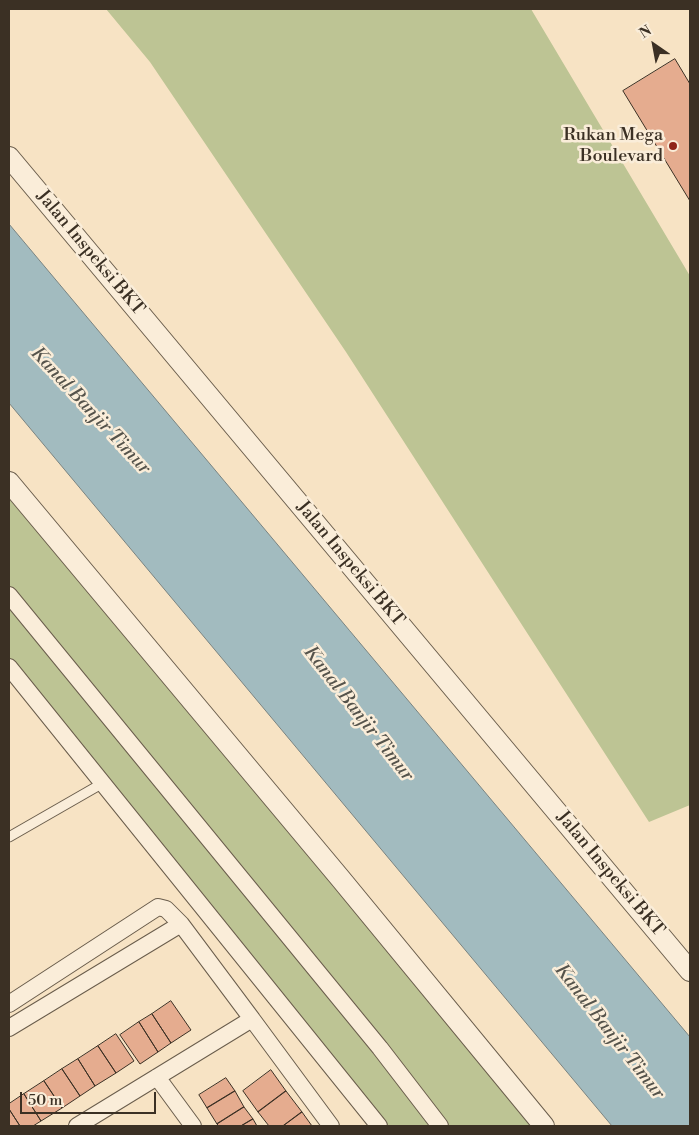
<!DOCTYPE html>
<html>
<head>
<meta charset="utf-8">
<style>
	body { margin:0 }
	#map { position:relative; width:699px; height:1135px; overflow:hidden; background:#f7e3c4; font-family:"Libre Bodoni",serif }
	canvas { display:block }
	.frame { position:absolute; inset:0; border:10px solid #3b3024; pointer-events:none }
	.north { position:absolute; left:629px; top:20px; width:50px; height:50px; -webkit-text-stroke:4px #faedd9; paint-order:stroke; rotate:327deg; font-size:14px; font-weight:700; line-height:20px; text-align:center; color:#3b3024 }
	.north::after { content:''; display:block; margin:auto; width:18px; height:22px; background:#3b3024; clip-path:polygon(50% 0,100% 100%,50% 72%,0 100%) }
	.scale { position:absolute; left:20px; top:1092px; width:136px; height:22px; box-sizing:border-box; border:2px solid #3b3024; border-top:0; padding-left:6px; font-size:15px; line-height:18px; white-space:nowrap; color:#3b3024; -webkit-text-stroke:4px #faedd9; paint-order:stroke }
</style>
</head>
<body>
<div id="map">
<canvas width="699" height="1135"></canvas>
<div class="frame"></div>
<div class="north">N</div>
<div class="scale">50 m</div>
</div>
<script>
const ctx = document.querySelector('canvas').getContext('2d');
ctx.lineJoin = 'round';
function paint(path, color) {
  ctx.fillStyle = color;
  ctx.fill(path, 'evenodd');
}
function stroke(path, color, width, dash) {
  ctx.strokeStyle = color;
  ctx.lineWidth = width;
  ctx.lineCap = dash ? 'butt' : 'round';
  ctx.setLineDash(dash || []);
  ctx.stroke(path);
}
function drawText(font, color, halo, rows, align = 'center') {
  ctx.font = font + ' "Libre Bodoni",serif';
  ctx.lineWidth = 5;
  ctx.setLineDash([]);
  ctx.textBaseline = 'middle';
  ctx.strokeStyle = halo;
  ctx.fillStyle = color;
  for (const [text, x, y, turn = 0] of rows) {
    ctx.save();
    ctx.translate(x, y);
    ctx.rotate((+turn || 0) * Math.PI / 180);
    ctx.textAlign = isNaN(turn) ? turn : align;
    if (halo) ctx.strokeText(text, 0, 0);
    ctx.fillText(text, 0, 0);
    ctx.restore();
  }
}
const green = new Path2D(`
	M106 9H531L690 276V805L649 822 346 352 150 62Z
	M9 483 544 1126H378L9 667Z`);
const water = new Path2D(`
	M9 224 690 1037V1126H612L9 403Z`);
const building = new Path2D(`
	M675 59 690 84V201L623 91Z
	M171 1001 191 1030 171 1043 152 1014Z
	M152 1014 171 1043 158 1052 139 1022Z
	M139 1022 158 1052 140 1064 120 1035Z
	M116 1034 134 1061 116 1073 98 1046Z
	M98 1046 116 1073 95 1086 78 1059Z
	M78 1059 95 1086 80 1096 62 1069Z
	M62 1069 80 1096 62 1108 44 1081Z
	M271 1070 286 1091 258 1112 243 1091Z
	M226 1078 235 1091 207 1108 199 1095Z
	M44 1081 62 1108 41 1121 24 1094Z
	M235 1091 244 1107 217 1124 207 1108Z
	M286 1091 302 1112 283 1126H269L258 1112Z
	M24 1094 41 1121 33 1126H20L9 1109V1104Z
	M244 1107 253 1119 241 1126H219L217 1124Z
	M9 1109 20 1126H9Z
	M302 1112 312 1126H283Z
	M253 1119 257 1126H241Z`);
const service = new Path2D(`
	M9 837 103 783`);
const minor = new Path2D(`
	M9 595 380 1048 440 1126
	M9 667 379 1126
	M9 1004 158 907 166 909 181 924 252 1019
	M9 1028 181 924
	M157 1077 193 1126
	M77 1126 252 1019 331 1126`);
const tertiary = new Path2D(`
	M9 157 690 971
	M9 482 340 878 544 1126`);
const markers = [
	[673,146,5,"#8f2418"]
];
const poiNames = [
	["Rukan Mega",663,136],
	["Boulevard",663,157]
];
const streetNames = [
	["Jalan Inspeksi BKT",90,253,50],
	["Jalan Inspeksi BKT",350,564,50],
	["Jalan Inspeksi BKT",610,874,50]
];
const waterNames = [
	["Kanal Banjir Timur",90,411,47],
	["Kanal Banjir Timur",358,714,52],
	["Kanal Banjir Timur",609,1032,52]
];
paint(green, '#bdc494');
paint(water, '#a2bbbf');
stroke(water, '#798381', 1);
paint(building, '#e5ac8f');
stroke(building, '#3b3024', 1);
stroke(service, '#6a5d4c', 11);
stroke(minor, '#6a5d4c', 18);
stroke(tertiary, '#6a5d4c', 22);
stroke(service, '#faedd9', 9);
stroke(minor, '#faedd9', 16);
stroke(tertiary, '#faedd9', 20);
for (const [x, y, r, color] of markers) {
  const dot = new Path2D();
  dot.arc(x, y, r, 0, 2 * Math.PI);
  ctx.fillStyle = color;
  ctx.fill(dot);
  stroke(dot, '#faedd9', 2);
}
drawText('18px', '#3b3024', '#faedd9', poiNames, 'right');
drawText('18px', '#3b3024', '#faedd9', streetNames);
drawText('italic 19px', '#55534b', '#faedd9', waterNames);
</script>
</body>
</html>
